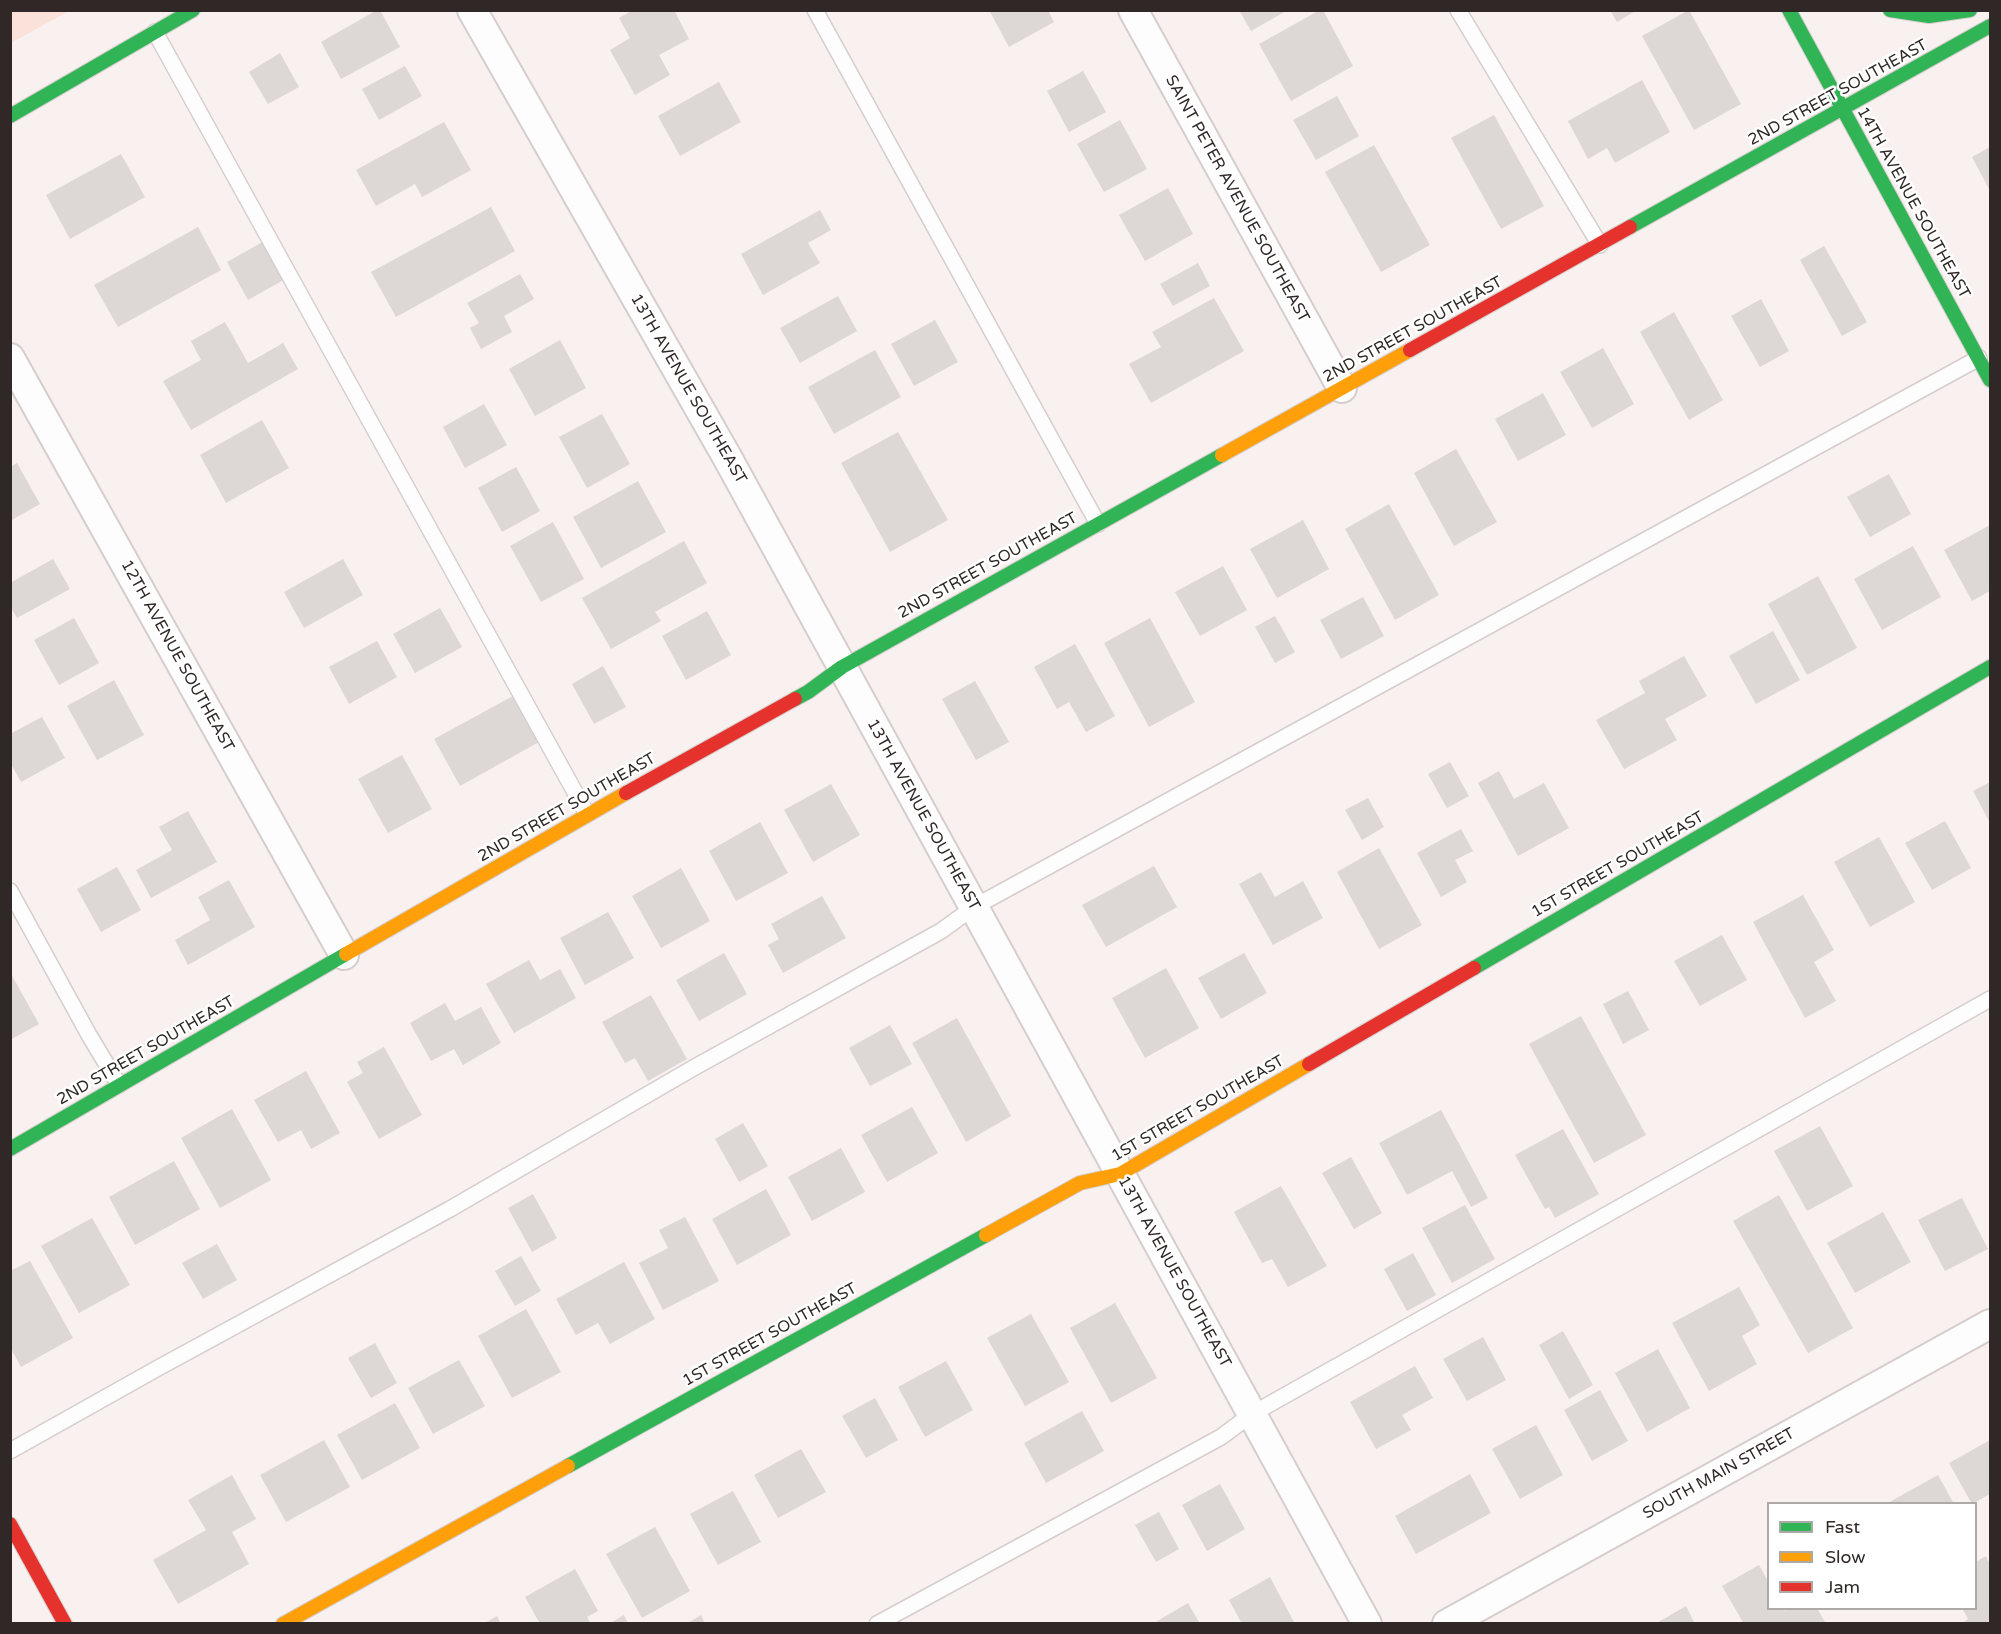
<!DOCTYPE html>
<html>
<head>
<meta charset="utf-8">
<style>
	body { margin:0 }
	#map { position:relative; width:2001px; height:1634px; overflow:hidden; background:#f9f1ef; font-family:"Varela Round",sans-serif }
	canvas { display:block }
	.frame { position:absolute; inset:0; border:12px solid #2f2826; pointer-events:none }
	.legend { position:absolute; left:1767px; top:1502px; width:210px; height:108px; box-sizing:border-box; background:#fff; border:2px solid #aca9a8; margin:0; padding:8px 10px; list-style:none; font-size:18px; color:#2f2826 }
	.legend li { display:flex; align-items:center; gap:12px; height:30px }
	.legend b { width:30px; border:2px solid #aca9a8 }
</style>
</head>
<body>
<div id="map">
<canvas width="2001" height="1634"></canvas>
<div class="frame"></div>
<ul class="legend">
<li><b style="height:8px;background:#30b455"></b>Fast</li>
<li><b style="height:8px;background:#ff9f0a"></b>Slow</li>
<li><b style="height:8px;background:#e5322d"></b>Jam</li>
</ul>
</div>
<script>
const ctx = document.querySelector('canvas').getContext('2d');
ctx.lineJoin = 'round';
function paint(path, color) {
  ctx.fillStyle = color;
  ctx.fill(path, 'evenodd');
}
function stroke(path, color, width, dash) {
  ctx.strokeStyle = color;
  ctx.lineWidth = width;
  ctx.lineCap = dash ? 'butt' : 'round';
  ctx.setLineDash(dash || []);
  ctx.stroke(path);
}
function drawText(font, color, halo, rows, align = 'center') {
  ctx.font = font + ' "Varela Round",sans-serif';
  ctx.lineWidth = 5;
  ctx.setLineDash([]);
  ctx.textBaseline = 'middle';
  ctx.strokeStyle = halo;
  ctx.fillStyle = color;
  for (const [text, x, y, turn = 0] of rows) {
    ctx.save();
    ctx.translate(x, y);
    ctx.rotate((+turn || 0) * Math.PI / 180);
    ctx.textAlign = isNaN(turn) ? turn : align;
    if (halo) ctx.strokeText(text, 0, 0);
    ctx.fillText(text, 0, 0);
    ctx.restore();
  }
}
const green = new Path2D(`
	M11 10H69V11L11 43Z`);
const building = new Path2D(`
	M377 10H380L400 47 341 79 321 42Z
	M633 10H674L689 39 659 55 670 75 635 95 610 50 630 38 619 18Z
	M992 10H1048L1054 22 1009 47 990 12Z
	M1239 10H1288L1251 31Z
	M1320 10H1323L1353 66 1291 101 1259 44Z
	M1610 10H1637L1617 22Z
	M1689 10 1741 104 1694 130 1642 36Z
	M280 53 299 87 268 104 249 72Z
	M405 66 422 96 379 120 362 89Z
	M1083 71 1106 112 1069 132 1047 91Z
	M1642 80 1670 132 1615 163 1607 148 1588 159 1568 121Z
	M719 82 741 122 680 156 658 116Z
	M1337 96 1359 136 1316 160 1293 120Z
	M1494 115 1544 206 1501 229 1451 138Z
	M1120 120 1147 169 1104 192 1077 144Z
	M444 122 471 170 422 197 415 184 376 206 356 170Z
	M1374 145 1430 245 1381 272 1325 172Z
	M1990 147V191L1972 157Z
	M121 154 145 197 70 239 46 195Z
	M1168 188 1193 234 1145 261 1119 215Z
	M491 207 515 251 396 317 371 272Z
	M820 210 831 230 808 243 820 263 763 295 741 254Z
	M198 227 221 270 118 327 94 285Z
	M266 240 287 278 248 300 227 262Z
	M1824 246 1867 322 1842 336 1800 260Z
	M1198 263 1210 286 1173 306 1160 284Z
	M520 274 534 299 504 316 512 332 481 349 470 328 479 323 467 303Z
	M838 296 857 331 800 363 780 328Z
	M1214 298 1244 351 1151 403 1129 364 1161 347 1152 332Z
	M1761 299 1789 351 1760 367 1731 316Z
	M1674 312 1723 400 1689 420 1640 332Z
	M935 320 958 362 914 386 891 344Z
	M225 322 248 363 283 343 298 369 191 430 163 381 201 360 191 341Z
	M560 340 586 388 535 416 509 369Z
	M1603 348 1634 404 1592 428 1560 372Z
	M875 350 901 397 834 434 808 387Z
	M1543 393 1566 435 1518 461 1495 419Z
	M484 404 507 445 465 468 443 427Z
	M602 414 630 464 587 488 559 437Z
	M262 420 289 468 226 503 200 455Z
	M898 432 948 520 890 552 841 463Z
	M1456 449 1497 522 1454 546 1414 473Z
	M17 463 40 504 10 521V467Z
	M516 467 540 511 502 532 478 488Z
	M1889 474 1911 514 1870 537 1847 497Z
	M638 481 666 532 601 568 573 517Z
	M1389 504 1439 595 1395 620 1345 529Z
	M1303 520 1329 569 1277 598 1250 549Z
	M553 522 584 579 541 602 510 546Z
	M1990 525V591L1972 601 1944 550Z
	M684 541 707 583 655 612 661 621 611 649 582 598Z
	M1913 546 1941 597 1882 630 1854 579Z
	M53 559 70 589 17 618 10 606V583Z
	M343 559 363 595 304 628 284 592Z
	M1223 566 1247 610 1200 636 1175 592Z
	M1818 576 1857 648 1807 675 1768 604Z
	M1363 597 1384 636 1341 659 1320 620Z
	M440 608 462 647 415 673 393 634Z
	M707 611 731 655 686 680 662 636Z
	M1275 616 1295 652 1275 663 1255 627Z
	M74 618 99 663 59 685 34 640Z
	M1150 618 1195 702 1149 727 1104 643Z
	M1773 631 1800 680 1756 704 1729 656Z
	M377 641 397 677 349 704 329 667Z
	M1075 644 1115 716 1086 732 1069 702 1057 709 1034 667Z
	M1684 656 1707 696 1665 719 1677 740 1624 769 1596 720 1645 693 1639 681Z
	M603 666 626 707 594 724 572 684Z
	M114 680 144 735 97 760 67 706Z
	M975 681 1009 742 976 760 942 699Z
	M513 696 539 742 460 786 434 739Z
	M42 717 65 758 21 782 10 762V734Z
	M402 755 432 809 388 833 358 779Z
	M1450 762 1469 796 1447 808 1428 774Z
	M1499 771 1514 799 1544 783 1569 828 1518 856 1478 783Z
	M1990 782V823L1973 791Z
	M831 784 860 835 813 862 784 810Z
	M1368 798 1384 827 1362 840 1345 810Z
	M188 811 217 862 151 898 136 870 172 850 159 827Z
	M1945 821 1971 868 1932 890 1905 843Z
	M760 822 788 873 736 901 709 851Z
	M1461 829 1473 851 1455 860 1467 882 1441 897 1417 853Z
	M1879 837 1915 902 1870 927 1834 862Z
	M1379 848 1422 925 1379 949 1337 872Z
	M1154 866 1177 907 1106 947 1082 905Z
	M117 867 141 910 101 932 77 889Z
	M681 868 710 921 661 948 632 896Z
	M1261 872 1275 897 1303 881 1323 918 1273 945 1239 884Z
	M229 880 255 927 188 965 175 940 210 920 198 897Z
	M1803 895 1834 950 1814 962 1836 1001 1805 1018 1753 922Z
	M822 896 846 938 783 973 768 945 779 939 771 924Z
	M608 912 634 958 585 985 560 938Z
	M1722 935 1747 980 1700 1006 1674 961Z
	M724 953 747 994 699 1021 676 980Z
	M1244 953 1267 993 1221 1019 1198 978Z
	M529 960 540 980 560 969 576 998 514 1033 486 984Z
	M1166 968 1199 1028 1145 1058 1112 998Z
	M10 972 39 1024 10 1040Z
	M1628 991 1649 1030 1623 1044 1603 1004Z
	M651 995 687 1059 648 1081 635 1058 625 1063 602 1022Z
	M445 1003 455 1021 481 1007 501 1043 463 1065 454 1049 431 1061 410 1023Z
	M1581 1016 1646 1135 1594 1163 1529 1044Z
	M957 1018 1011 1116 966 1142 912 1043Z
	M890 1025 912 1064 870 1086 849 1048Z
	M384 1047 422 1115 379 1139 347 1082 363 1073 357 1062Z
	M306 1071 340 1133 311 1149 301 1130 278 1142 254 1100Z
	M912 1107 938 1153 887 1182 861 1135Z
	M232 1109 271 1180 220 1208 181 1138Z
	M1441 1110 1488 1198 1471 1207 1452 1171 1407 1195 1379 1143Z
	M743 1123 768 1166 739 1182 715 1139Z
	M1820 1126 1853 1186 1807 1211 1774 1151Z
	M1563 1129 1599 1194 1555 1218 1549 1207 1545 1209 1515 1155Z
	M841 1148 865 1192 812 1221 788 1177Z
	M1351 1157 1382 1213 1354 1229 1322 1173Z
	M174 1161 200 1209 135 1245 109 1197Z
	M1281 1186 1327 1266 1288 1287 1272 1259 1262 1263 1234 1212Z
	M766 1189 791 1235 737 1265 712 1219Z
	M533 1194 557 1238 532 1252 508 1208Z
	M1779 1195 1853 1328 1808 1353 1733 1221Z
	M1962 1198 1988 1249 1945 1271 1918 1220Z
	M1465 1205 1495 1259 1452 1283 1422 1228Z
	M1883 1212 1911 1262 1855 1293 1827 1243Z
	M685 1217 719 1281 663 1310 639 1263 668 1248 659 1230Z
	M92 1218 130 1285 79 1313 41 1246Z
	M217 1244 237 1280 203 1299 182 1263Z
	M1413 1253 1436 1295 1407 1311 1384 1269Z
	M521 1256 541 1291 515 1306 495 1271Z
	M30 1261 73 1338 21 1367 10 1347V1271Z
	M624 1262 655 1319 610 1344 598 1323 576 1335 556 1299Z
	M1739 1287 1760 1325 1742 1336 1757 1364 1709 1391 1672 1323Z
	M1115 1303 1157 1378 1111 1403 1070 1328Z
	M526 1309 561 1372 512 1398 478 1336Z
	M1031 1314 1069 1382 1025 1406 987 1338Z
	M1563 1331 1593 1385 1569 1399 1539 1345Z
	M1483 1337 1506 1380 1467 1401 1443 1359Z
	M375 1343 397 1383 371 1398 348 1358Z
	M1658 1349 1690 1408 1647 1432 1615 1373Z
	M459 1360 485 1406 433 1434 408 1388Z
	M946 1361 973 1410 925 1437 898 1387Z
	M1415 1366 1433 1398 1402 1415 1411 1430 1376 1449 1350 1402Z
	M1600 1390 1628 1441 1592 1461 1564 1410Z
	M875 1398 898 1440 866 1458 842 1416Z
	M395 1403 420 1448 362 1480 337 1435Z
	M1082 1411 1104 1451 1046 1483 1024 1443Z
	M1536 1425 1563 1475 1520 1499 1492 1449Z
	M324 1440 350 1487 286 1522 260 1475Z
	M1990 1440V1494L1972 1504 1949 1463Z
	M801 1449 826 1492 778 1518 754 1475Z
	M1470 1474 1491 1513 1416 1554 1395 1516Z
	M232 1475 256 1519 232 1532 249 1564 178 1604 153 1560 206 1530 188 1500Z
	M1938 1475 1954 1504H1886Z
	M1220 1484 1245 1529 1207 1551 1182 1505Z
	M733 1491 761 1542 718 1565 690 1514Z
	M1159 1512 1179 1549 1156 1562 1135 1525Z
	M655 1527 690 1591 642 1618 606 1554Z
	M1986 1556 1990 1565V1621L1986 1624H1961L1968 1619 1962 1608H1976V1562Z
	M1759 1565 1768 1581V1608H1784L1785 1611 1789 1608H1817L1826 1624H1744L1722 1586Z
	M575 1569 598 1611 587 1617 591 1624H540L525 1597Z
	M1270 1577 1295 1624H1242L1229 1600Z
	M1188 1603 1200 1624H1152Z
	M1686 1606 1695 1624H1655Z
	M624 1615 628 1624H609Z
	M701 1615 705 1624H686Z
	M497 1616 501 1624H483Z`);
const lane = new Path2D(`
	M815 10 1098 524
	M1458 10 1600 245
	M155 32 587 814
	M10 891 89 1035 119 1085
	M10 1451 158 1368 450 1209 695 1067 941 931 974 907 1979 358
	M877 1624 1221 1437 1252 1414 1990 999`);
const street = new Path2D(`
	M472 10 727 457 1367 1624
	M1133 10 1342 388
	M10 358 344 955
	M1447 1624 1990 1324`);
const fast = new Path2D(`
	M1789 10 1990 380
	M1890 10 1929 16 1970 10
	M10 116 193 10
	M1630 227 1990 26
	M795 699 808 692 842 667 1222 455
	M1474 968 1990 667
	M10 1149 346 954
	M568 1466 986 1235`);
const slow = new Path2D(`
	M1222 455 1410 350
	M346 954 626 793
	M986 1235 1080 1183 1120 1174 1309 1064
	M283 1624 568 1466`);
const jam = new Path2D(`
	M1410 350 1630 227
	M626 793 795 699
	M1309 1064 1474 968
	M10 1524 65 1624`);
const streetNames = [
	["2ND STREET SOUTHEAST",1838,93,-29],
	["SAINT PETER AVENUE SOUTHEAST",1237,199,61],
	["14TH AVENUE SOUTHEAST",1913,203,61],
	["2ND STREET SOUTHEAST",1413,330,-29],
	["13TH AVENUE SOUTHEAST",688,389,60],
	["2ND STREET SOUTHEAST",988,566,-29],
	["12TH AVENUE SOUTHEAST",177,656,61],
	["2ND STREET SOUTHEAST",567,808,-30],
	["13TH AVENUE SOUTHEAST",923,815,61],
	["1ST STREET SOUTHEAST",1618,865,-30],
	["2ND STREET SOUTHEAST",146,1051,-30],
	["1ST STREET SOUTHEAST",1198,1109,-30],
	["13TH AVENUE SOUTHEAST",1174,1272,61],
	["1ST STREET SOUTHEAST",770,1335,-29],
	["SOUTH MAIN STREET",1719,1474,-29]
];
paint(green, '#fae2da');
paint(building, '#ddd7d5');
stroke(lane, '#d5cecc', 18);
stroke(street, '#d5cecc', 32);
stroke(fast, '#d5cecc', 16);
stroke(slow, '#d5cecc', 16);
stroke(jam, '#d5cecc', 16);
stroke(lane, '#fefdfd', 15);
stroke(street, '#fefdfd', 28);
stroke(fast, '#30b455', 14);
stroke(slow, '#ff9f0a', 14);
stroke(jam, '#e5322d', 14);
drawText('16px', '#2f2826', '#fff', streetNames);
</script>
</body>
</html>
